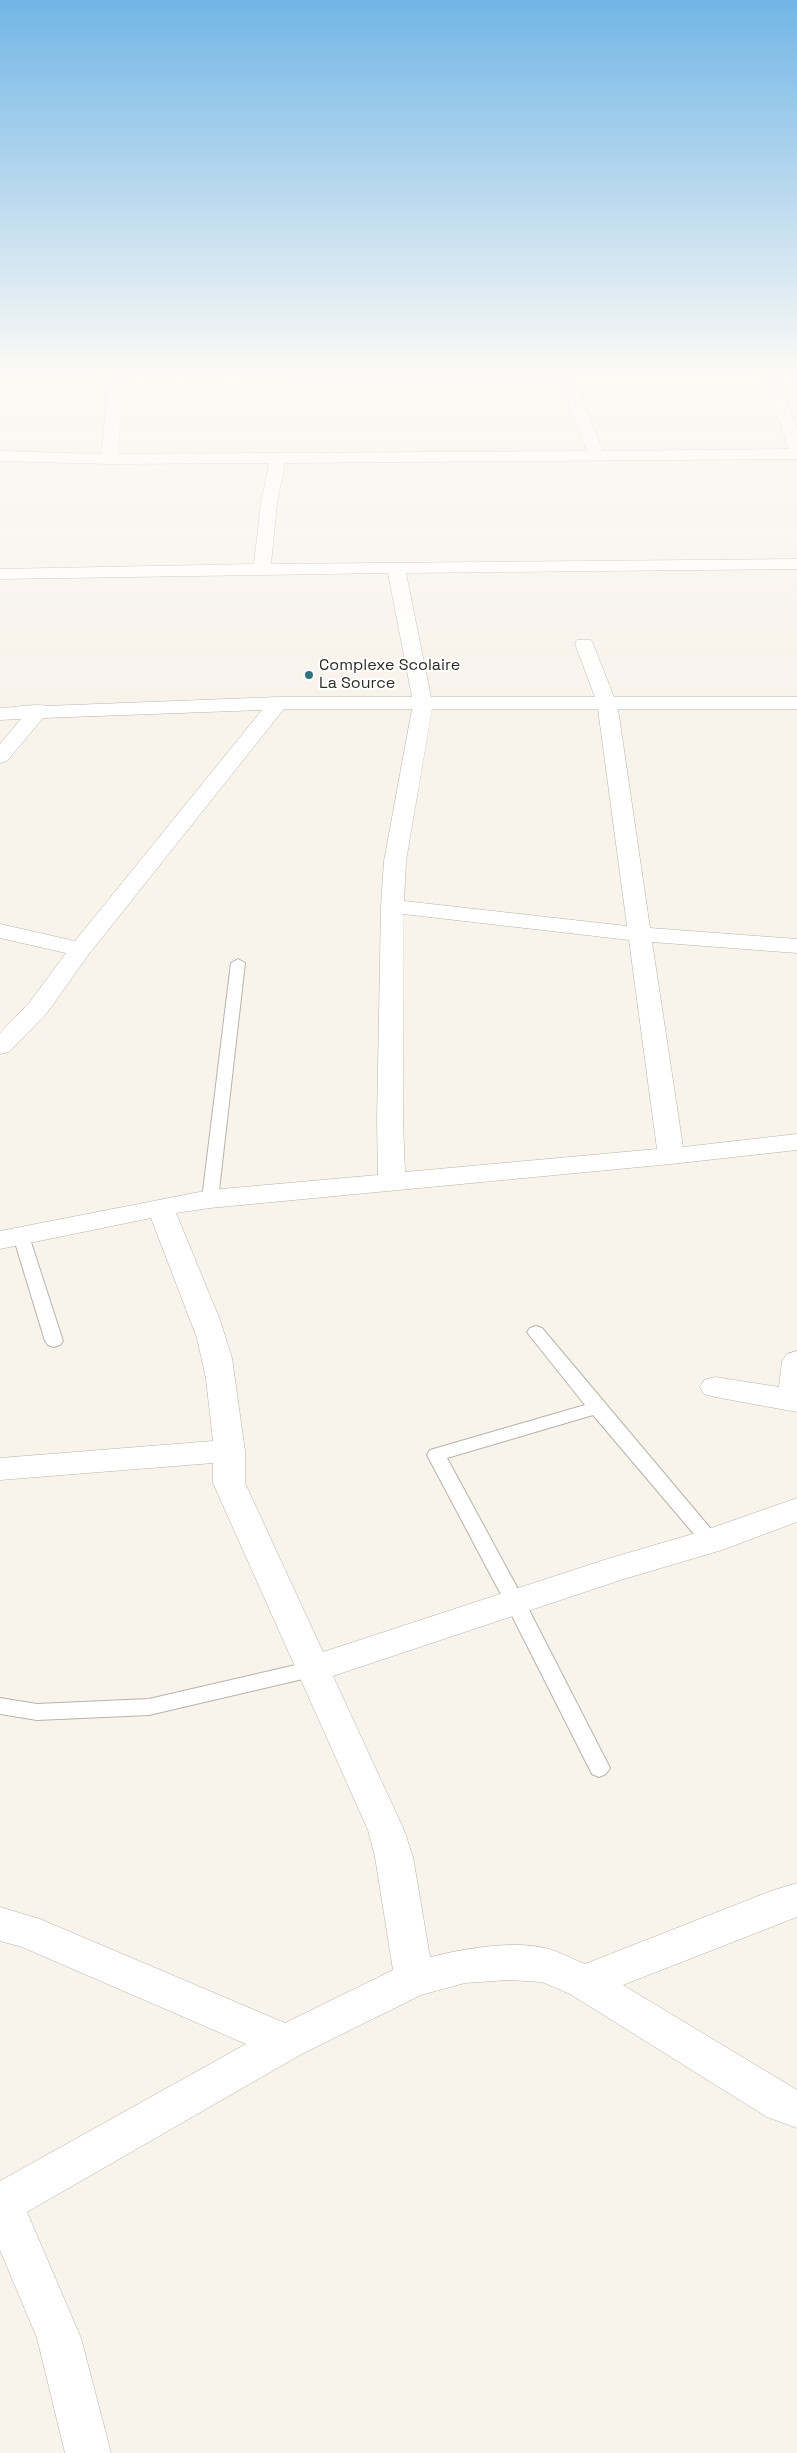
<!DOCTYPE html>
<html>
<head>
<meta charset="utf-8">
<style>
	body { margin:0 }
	canvas { display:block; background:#f8f3eb }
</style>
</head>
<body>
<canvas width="797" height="2453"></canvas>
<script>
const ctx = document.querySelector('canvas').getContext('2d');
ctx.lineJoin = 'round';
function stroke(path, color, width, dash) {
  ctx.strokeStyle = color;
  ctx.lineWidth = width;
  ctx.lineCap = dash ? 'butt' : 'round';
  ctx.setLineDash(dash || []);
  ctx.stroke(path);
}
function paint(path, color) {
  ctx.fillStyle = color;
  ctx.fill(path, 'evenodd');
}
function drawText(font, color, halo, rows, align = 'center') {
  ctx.font = font + ' "Space Grotesk",sans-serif';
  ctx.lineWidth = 4;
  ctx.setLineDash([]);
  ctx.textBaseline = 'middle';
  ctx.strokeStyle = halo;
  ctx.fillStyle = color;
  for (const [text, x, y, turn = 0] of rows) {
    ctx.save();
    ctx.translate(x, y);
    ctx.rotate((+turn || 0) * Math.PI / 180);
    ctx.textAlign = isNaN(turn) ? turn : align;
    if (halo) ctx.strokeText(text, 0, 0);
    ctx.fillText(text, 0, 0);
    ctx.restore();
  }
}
const service = new Path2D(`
	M238 959 245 963 218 1199 216 1203H204L202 1199 231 963Z
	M21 1231 27 1232 29 1236 63 1341 60 1345 54 1347 48 1345 45 1341 13 1236 15 1232Z
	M536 1326 542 1328 721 1541 718 1546 711 1548 704 1546 593 1415 447 1458 525 1602 610 1768 606 1774 599 1777 592 1774 505 1602 427 1455 430 1450 585 1405 530 1336 527 1332 530 1328Z
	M313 1661 320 1663 323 1669 320 1675 149 1715 37 1720 0 1714V1698L37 1704 149 1699Z`);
const minor = new Path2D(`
	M0 370H358L560 377V370H574L575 382 603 451 789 449 761 370H775L797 428V459L285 463 277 503 271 564 797 559V569L406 573 431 697H595L575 644 577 640H591L593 644 614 697H797V709H618L650 928 797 939V953L652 942 683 1147 797 1134V1150L671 1164 210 1208 176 1213 220 1320 232 1358 245 1451V1483L323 1652 607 1559 703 1531 797 1498V1522L722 1550 624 1579 333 1676 404 1830 413 1857 430 1957C463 1949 511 1940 545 1948 558 1951 572 1959 585 1964L771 1891 797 1883V1917L623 1985 797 2090V2128L767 2117 570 1994 542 1982 508 1980 465 1983 421 1995 300 2055 27 2212 81 2338 111 2453H65L37 2338 0 2250V2181L246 2044 22 1947 0 1941V1907L40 1919 285 2023 393 1970 375 1857 368 1830 213 1483V1463L0 1480V1458L213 1441 206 1379 197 1338 151 1218 0 1249V1231L210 1190 378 1175 377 1120 381 906 384 861 412 709H284L89 954 47 1013 9 1052 0 1054V1033L29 1003 66 953 0 938V924L75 941 262 710 43 718 7 761 0 763V744L21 719 0 720V708C12 708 37 703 46 706L278 697H412L388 573 0 579V569L254 564 261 503 269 463 110 464 0 461V451L102 454 108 379 0 377ZM123 379 426 380 562 386 587 451 118 454ZM432 709H598L627 926 404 901 406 861ZM403 914 629 940 657 1149 405 1172 403 1120Z
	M797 1351V1412L715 1397 704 1394 700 1387 704 1380 715 1377 779 1387 782 1361 787 1354Z`);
const markers = [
	[309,675,5,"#2d7481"]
];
const farPoinames = [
	["Complexe Scolaire",319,666],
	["La Source",319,684]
];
stroke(service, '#b7b3ac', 2);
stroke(minor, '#b7b3ac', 1);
paint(service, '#fff');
paint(minor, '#fff');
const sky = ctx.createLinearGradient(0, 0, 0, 714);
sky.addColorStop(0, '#72b6e6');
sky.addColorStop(0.52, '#fcfaf6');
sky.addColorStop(1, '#fcfaf600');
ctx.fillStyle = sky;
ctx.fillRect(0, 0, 797, 714);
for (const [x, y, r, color] of markers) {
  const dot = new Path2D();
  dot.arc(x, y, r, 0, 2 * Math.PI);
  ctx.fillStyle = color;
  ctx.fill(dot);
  stroke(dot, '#fff', 2);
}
drawText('16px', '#2c2b28', '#fff', farPoinames, 'left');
</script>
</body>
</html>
